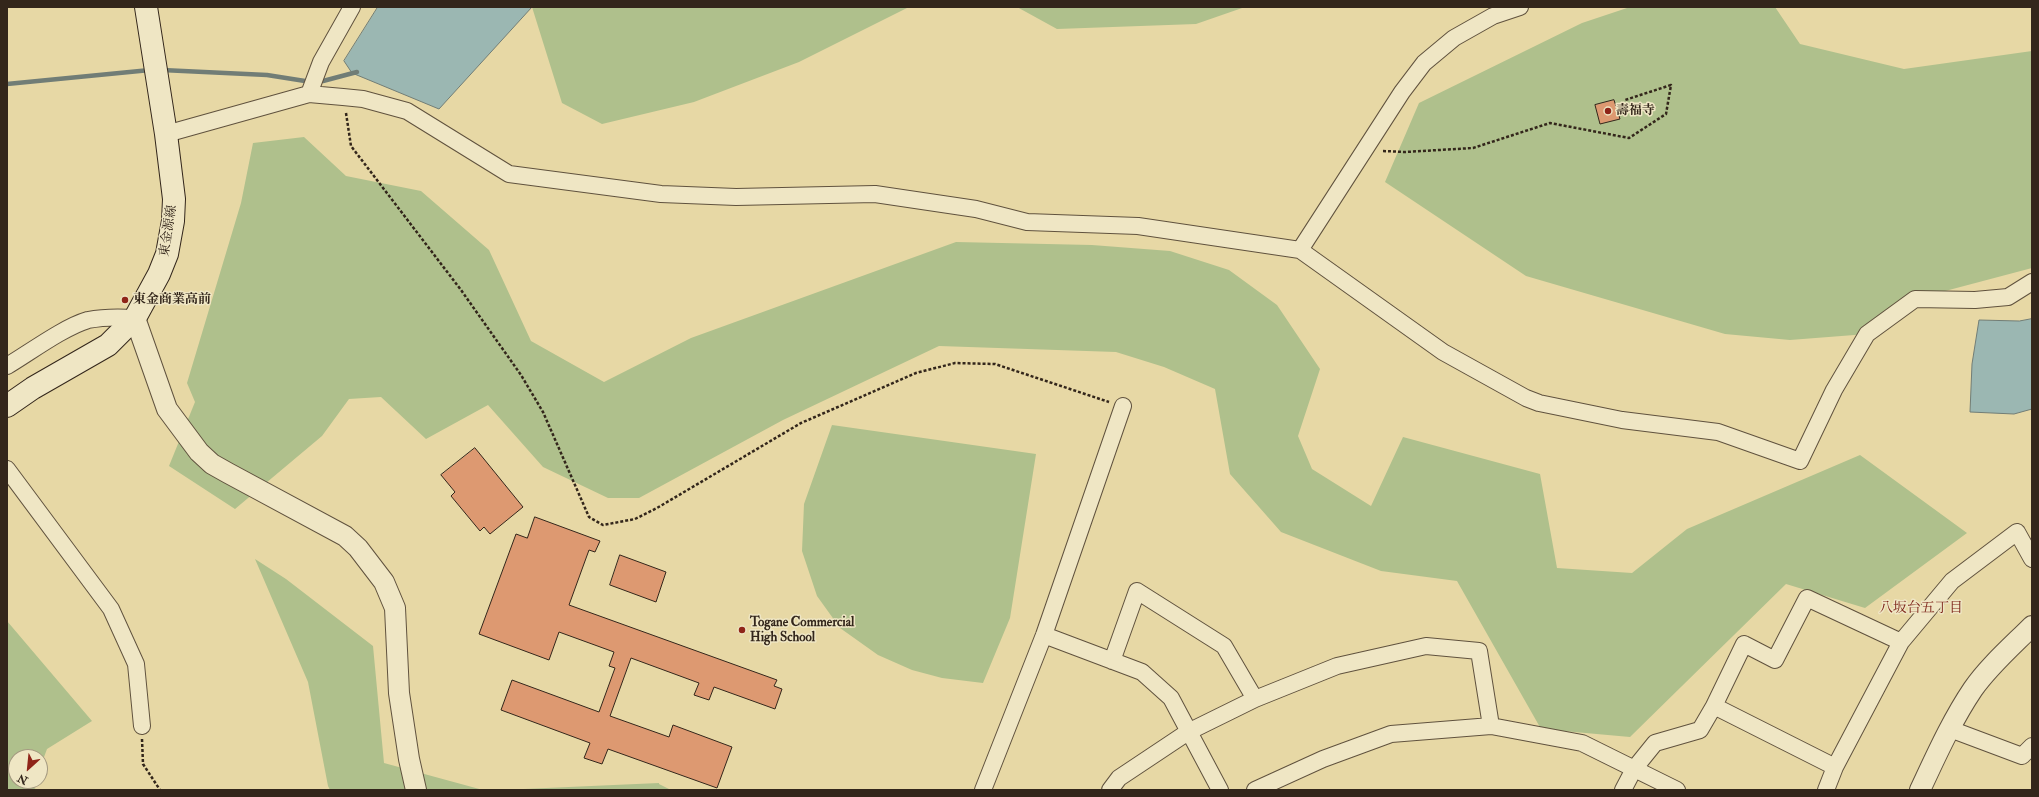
<!DOCTYPE html>
<html>
<head>
<meta charset="utf-8">
<style>
	body { margin:0 }
	#map { position:relative; width:2039px; height:797px; overflow:hidden; background:#e7d8a5; font-family:"IM FELL Double Pica",serif }
	canvas { display:block }
	.frame { position:absolute; inset:0; border:8px solid #33261b; pointer-events:none }
	.north { position:absolute; left:8px; top:749px; width:40px; height:40px; box-sizing:border-box; background:#efe6c4; border:1px solid #a49980; border-radius:50%; rotate:207deg; font-size:11px; font-weight:700; line-height:16px; text-align:center; color:#33261b }
	.north::after { content:''; display:block; margin:auto; width:14px; height:18px; background:#8f2418; clip-path:polygon(50% 0,100% 100%,50% 72%,0 100%) }
</style>
</head>
<body>
<div id="map">
<canvas width="2039" height="797"></canvas>
<div class="frame"></div>
<div class="north">N</div>
</div>
<script>
const ctx = document.querySelector('canvas').getContext('2d');
ctx.lineJoin = 'round';
function paint(path, color) {
  ctx.fillStyle = color;
  ctx.fill(path, 'evenodd');
}
function stroke(path, color, width, dash) {
  ctx.strokeStyle = color;
  ctx.lineWidth = width;
  ctx.lineCap = dash ? 'butt' : 'round';
  ctx.setLineDash(dash || []);
  ctx.stroke(path);
}
function drawText(font, color, halo, rows, align = 'center') {
  ctx.font = font + ' "IM FELL Double Pica","Noto Serif JP",serif';
  ctx.lineWidth = 3;
  ctx.setLineDash([]);
  ctx.textBaseline = 'middle';
  ctx.strokeStyle = halo;
  ctx.fillStyle = color;
  for (const [text, x, y, turn = 0] of rows) {
    ctx.save();
    ctx.translate(x, y);
    ctx.rotate((+turn || 0) * Math.PI / 180);
    ctx.textAlign = isNaN(turn) ? turn : align;
    if (halo) ctx.strokeText(text, 0, 0);
    ctx.fillText(text, 0, 0);
    ctx.restore();
  }
}
const green = new Path2D(`
	M532 7H909L799 62 694 102 602 124 562 103Z
	M1017 7H1245L1196 24 1057 29Z
	M1630 7H1775L1800 44 1904 69 2032 51V268L1915 299 1867 334 1790 340 1725 334 1526 276 1385 182 1419 103 1582 23Z
	M304 137 346 176 421 191 489 250 531 341 604 382 691 338 956 242 1092 245 1170 251 1229 270 1277 305 1320 369 1298 436 1312 469 1371 506 1403 437 1540 474 1557 568 1632 573 1687 529 1860 455 1967 533 1865 608 1786 584 1630 737 1541 729 1457 581 1381 571 1281 532 1230 474 1215 389 1164 367 1116 352 939 346 783 420 639 498H608L543 467 488 405 426 439 381 397 349 399 322 436 235 509 169 466 195 402 187 383 241 203 253 143Z
	M832 425 1036 454 1010 618 983 683 942 678 912 670 878 655 840 628 817 596 802 551 804 504Z
	M255 559 286 579 373 646 384 763 483 790H330L328 786 308 682Z
	M7 621 92 721 47 749 40 768V757H16V781H35L33 787 37 790H7Z
	M659 784 671 790H501L659 783Z`);
const water = new Path2D(`
	M378 7H532L439 109 352 73 344 61Z
	M2032 319V409L2014 414 1970 412 1972 364 1979 320 2019 321Z`);
const stream = new Path2D(`
	M162 70 267 75 305 81
	M323 81 357 72
	M7 84 150 70`);
const building = new Path2D(`
	M1614 100 1620 119 1600 124 1595 105Z
	M475 448 523 507 490 534 484 527 480 531 451 496 455 492 441 475Z
	M535 517 600 541 595 552 589 550 569 605 777 680 774 686 782 689 775 709 714 687 709 700 694 695 699 683 631 658 610 716 669 737 673 725 732 747 717 788 608 749 602 764 584 758 590 743 501 710 512 680 599 712 615 668 609 666 614 652 559 632 549 660 479 634 516 534 527 538Z
	M620 555 666 572 656 602 610 585Z`);
const path = new Path2D(`
	M346 113 351 146 461 290 521 375 543 412 589 517 603 525 635 519 657 508 801 423 916 373 955 363 995 364 1109 402
	M1383 151 1405 152 1473 148 1550 123 1629 138 1666 114 1671 85 1625 100
	M142 739 143 764 160 790`);
const minor = new Path2D(`
	M309 94 321 62 352 7
	M166 134 309 94 343 97 363 99 407 111 509 174 661 194 736 197 875 194 976 209 1027 222 1138 226 1300 250 1443 352 1526 398 1539 403 1622 420 1718 432 1800 461 1834 390 1867 334 1915 299 1975 300 2008 297 2032 282
	M1300 250 1402 92 1424 63 1454 38 1493 16 1520 7
	M7 366C29 353 64 327 88 320 103 317 120 317 135 318
	M7 469 111 609 136 664 142 726
	M1044 635 1142 672 1171 698 1220 790
	M1112 661 1137 591 1224 646 1255 699
	M1714 706 1835 767
	M1950 729 2022 756 2032 746
	M983 790 1044 635 1123 406
	M1110 790 1119 778 1188 732 1255 699 1337 666 1426 646 1479 651 1491 726
	M1255 790 1323 759 1391 734 1491 726 1582 743 1677 790
	M1623 790 1634 769 1655 743 1700 730 1714 706 1744 644 1775 660 1807 598 1901 642
	M1826 790 1835 767 1901 642 1952 581 2017 532 2032 559`);
const tertiary = new Path2D(`
	M135 318 167 409 199 452 212 464 228 473 345 536 358 548 384 582 395 608 399 693 409 759 416 790
	M1920 790C1936 756 1952 720 1973 689 1989 666 2012 646 2032 626`);
const secondary = new Path2D(`
	M7 406 33 388 108 345 135 318 159 274 167 254 173 221 174 199 166 134 146 7`);
const markers = [
	[1608,111,4,"#8f2418"],
	[125,300,4,"#8f2418"],
	[742,630,4,"#8f2418"]
];
const poiNames = [
	["壽福寺",1616,111],
	["東金商業高前",133,300],
	["Togane Commercial",750,623],
	["High School",750,638]
];
const streetNames = [
	["東金源線",169,231,-81]
];
const neighbourhoodNames = [
	["八坂台五丁目",1921,609]
];
paint(green, '#afc08c');
paint(water, '#9bb7b2');
stroke(water, '#717d76', 1);
stroke(stream, '#717d76', 4.5);
paint(building, '#dd9971');
stroke(building, '#33261b', 1);
stroke(minor, '#60523e', 18);
stroke(tertiary, '#60523e', 22);
stroke(secondary, '#33261b', 24);
stroke(path, '#33261b', 2.5, [3, 2]);
stroke(minor, '#efe6c4', 16);
stroke(tertiary, '#efe6c4', 20);
stroke(secondary, '#efe6c4', 22);
for (const [x, y, r, color] of markers) {
  const dot = new Path2D();
  dot.arc(x, y, r, 0, 2 * Math.PI);
  ctx.fillStyle = color;
  ctx.fill(dot);
  stroke(dot, '#efe6c4', 1.5);
}
drawText('bold 13px', '#33261b', '#efe6c4', poiNames, 'left');
drawText('13px', '#33261b', '#efe6c4', streetNames);
drawText('14px', '#7a1f14', '#efe6c4', neighbourhoodNames);
</script>
</body>
</html>
